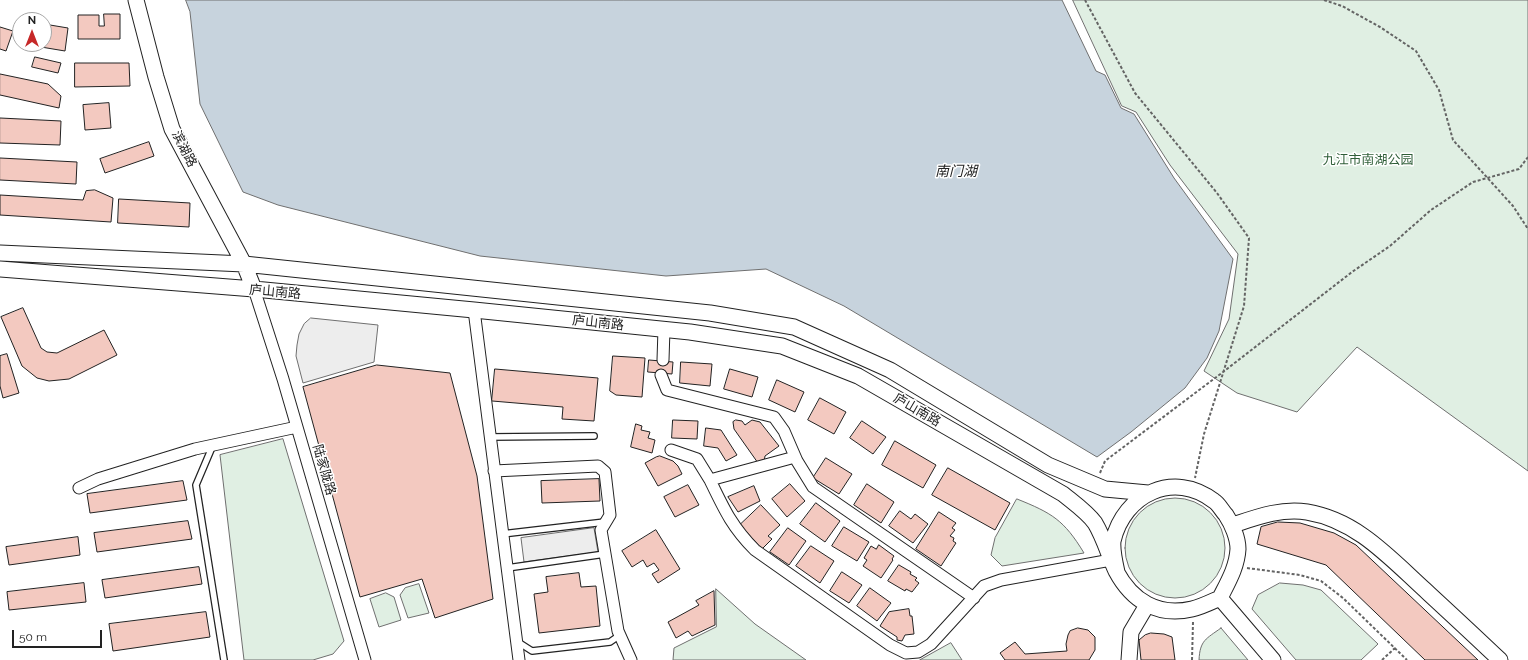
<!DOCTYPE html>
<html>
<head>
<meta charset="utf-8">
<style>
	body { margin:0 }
	#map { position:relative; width:1528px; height:660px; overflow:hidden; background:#fff; font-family:Raleway,sans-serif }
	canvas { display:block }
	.north { position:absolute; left:12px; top:12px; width:40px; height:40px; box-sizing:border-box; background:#fff; border:1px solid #a7a7a7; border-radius:50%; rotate:0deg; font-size:11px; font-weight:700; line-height:16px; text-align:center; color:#222 }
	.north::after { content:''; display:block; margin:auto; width:14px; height:18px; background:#c62828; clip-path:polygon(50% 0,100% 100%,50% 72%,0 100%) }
	.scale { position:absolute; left:12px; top:630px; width:90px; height:18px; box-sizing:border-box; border:2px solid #222; border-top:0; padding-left:5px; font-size:12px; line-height:14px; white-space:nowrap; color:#222; -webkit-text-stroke:3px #fff; paint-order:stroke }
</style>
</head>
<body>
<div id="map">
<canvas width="1528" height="660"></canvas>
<div class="north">N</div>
<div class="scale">50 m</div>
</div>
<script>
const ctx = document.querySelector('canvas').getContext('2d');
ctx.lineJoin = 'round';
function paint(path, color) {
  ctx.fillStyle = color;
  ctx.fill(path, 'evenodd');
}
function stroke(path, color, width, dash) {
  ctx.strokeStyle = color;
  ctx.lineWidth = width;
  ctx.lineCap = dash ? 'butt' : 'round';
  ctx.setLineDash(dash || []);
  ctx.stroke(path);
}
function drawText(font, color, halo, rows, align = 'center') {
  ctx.font = font + ' Raleway,"Noto Sans SC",sans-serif';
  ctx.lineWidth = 3;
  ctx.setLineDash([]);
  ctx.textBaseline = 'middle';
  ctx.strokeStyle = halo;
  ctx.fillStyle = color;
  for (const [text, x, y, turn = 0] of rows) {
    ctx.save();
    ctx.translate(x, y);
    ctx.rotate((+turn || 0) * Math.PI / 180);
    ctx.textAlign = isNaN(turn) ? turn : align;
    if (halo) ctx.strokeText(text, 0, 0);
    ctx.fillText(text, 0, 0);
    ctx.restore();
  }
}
const green = new Path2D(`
	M1073 0H1528V471L1357 347 1297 412 1237 393 1204 371 1229 319 1238 254 1170 165 1136 112 1122 106Z
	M283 439 344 641 333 654 313 660H244L220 455Z
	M1125 548a50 50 0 1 1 100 0a50 50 0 1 1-100 0Z
	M1017 499C1052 513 1064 520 1084 553L1002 566 991 555 995 538Z
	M1280 583 1303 585 1321 590 1378 644 1361 660H1296L1252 609 1258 595Z
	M419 584 429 613 408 618 400 595 405 588Z
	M716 589 755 624 806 660H673L674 648 716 627Z
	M386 593 394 597 401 620 379 627 370 599Z
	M1221 628 1248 660H1199C1200 640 1206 639 1221 628Z
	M951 643 962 660H920Z`);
const parking = new Path2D(`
	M311 318 378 325 374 362 303 383 296 356 297 345 299 334 304 324Z
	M594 528 598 552 524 562 521 538Z`);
const water = new Path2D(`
	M186 0H1062L1096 71 1105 75 1121 108 1134 114 1174 178 1233 259 1219 331 1207 358 1185 388 1131 432 1097 457 844 306 766 269 666 276 480 256 278 205 243 192 200 104 190 12Z`);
const building = new Path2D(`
	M104 14H120V39H78V15H99V26H104Z
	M44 24 68 28 65 51 35 46 36 44H44Z
	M0 27 13 31 6 51 0 49Z
	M35 57 61 63 58 73 32 67Z
	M75 63H129L130 86 75 87Z
	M0 74 48 84 61 96 59 108 0 95Z
	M109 103 111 128 85 130 83 105Z
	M0 118 61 121 60 145 0 143Z
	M149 142 154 156 105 173 100 159Z
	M0 158 77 162 76 184 0 180Z
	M95 190 113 198 111 222 0 215V195L83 200 86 191Z
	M119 199 190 203 189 227 118 223Z
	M23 308 41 348 47 352 57 353 104 330 117 355 69 379 49 381 37 378 22 366 1 317Z
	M7 354 19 393 3 398 0 386V356Z
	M613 356 645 358 642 397 616 395 610 391Z
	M649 360 673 362 672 374 648 372Z
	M681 362 712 364 710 386 680 383Z
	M377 365 450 373 477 476 493 599 435 618 422 579 360 597 303 387Z
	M495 369 598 378 594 421 562 419 563 407 492 401Z
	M730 369 758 377 752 397 724 389Z
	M777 380 804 392 795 412 769 400Z
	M820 398 846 412 834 434 808 420Z
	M673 420 698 421 697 439 672 438Z
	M736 420 742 421 745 425 752 420 760 422 779 446 765 456 764 462 758 463 734 429 733 422Z
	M862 421 886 437 873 454 850 438Z
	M636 424 642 426 641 430 650 432 648 438 655 440 652 453 631 447Z
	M706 428 721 430 737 455 726 461 718 448 704 446Z
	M895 441 936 465 923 488 882 465Z
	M660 456 673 461 678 466 682 474 658 486 645 463 656 457Z
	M826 458 852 474 839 494 813 478Z
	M948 468 1010 503 995 530 932 495Z
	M599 479 600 501 542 503 541 481Z
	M183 481 187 500 90 513 87 494Z
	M790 484 805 501 787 517 772 499Z
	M867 484 894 502 881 523 854 505Z
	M688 485 699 505 675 517 664 497Z
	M754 486 760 501 738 512 728 497Z
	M816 503 840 521 825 542 800 524Z
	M761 505 780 525 768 536 772 539 762 549 740 525Z
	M900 511 911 519 915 514 928 524 913 543 889 526Z
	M939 512 956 523 952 528 955 530 950 536 954 538 953 541 956 543 941 566 916 549Z
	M188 521 192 539 97 552 94 533Z
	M1278 522 1300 523 1334 533 1356 545 1478 660H1425L1326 565 1257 544 1261 527Z
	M844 527 869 542 857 561 832 546Z
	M788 528 806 541 789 565 770 552Z
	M656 530 680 569 658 583 652 574 659 570 654 563 647 567 643 560 632 567 622 551Z
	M78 537 80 555 9 565 6 547Z
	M879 545 894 556 892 559 893 560 881 578 863 566 867 560 864 558 871 546 876 549Z
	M811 546 834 561 820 583 796 566Z
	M899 565 911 572 910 574 917 578 915 580 919 583 912 592 906 589 905 591 888 581Z
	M199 567 202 584 105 598 102 580Z
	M842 572 862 585 849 603 830 591Z
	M579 573 581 587 596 586 600 626 539 633 534 594 548 592 546 577Z
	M84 583 86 602 9 610 7 592Z
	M870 588 891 603 877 621 857 606Z
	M714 591 715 625 692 636 688 631 676 638 668 622 699 605 696 601Z
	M909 609 910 616H912L914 634 905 635 902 641 897 640V637L880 626 889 612Z
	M206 612 210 637 113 651 109 624Z
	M1078 628 1088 630 1095 637V650L1089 660H1005L1000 653 1015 642 1025 654 1067 651 1066 644 1068 635 1070 631Z
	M1151 633 1164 634 1172 637 1175 660H1141L1139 640 1145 635Z`);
const path = new Path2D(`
	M1085 0 1135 93 1217 193 1249 238 1244 306 1204 434 1195 478
	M1324 0 1342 6 1380 27 1416 51 1439 90 1453 140 1513 206 1528 229
	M1100 473 1105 461 1223 372 1352 272 1390 246 1431 210 1473 182 1519 169 1528 157
	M1247 568 1300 575 1321 581 1343 598 1407 660
	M1192 660 1193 622
	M1382 660 1395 648`);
const lane = new Path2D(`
	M490 437 594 436
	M213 445 196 485 224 660
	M502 534 605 522
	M507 568 605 554
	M518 642 532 651 610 642 620 635`);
const street = new Path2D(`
	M254 289 283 379 365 660
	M474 310 519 660
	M663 360 664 329
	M661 375 667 390 774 417 784 431 797 461 813 487 974 598
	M671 450 697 459 710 480
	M795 457 710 480C724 509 732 527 755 550L890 645 906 653 918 652 931 644 984 586 1001 580 1111 560
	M494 471 598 466 605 472 610 515 601 530 618 631 631 660
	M79 488 98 479 195 449 297 427`);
const secondary = new Path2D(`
	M136 0 156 77 172 129 244 264 254 289
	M0 253 244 264 710 313 794 327 890 370 1048 465 1105 489 1148 493
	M0 269 254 289 474 310 690 332 782 346 858 376 1063 494C1074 503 1087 512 1095 523 1104 538 1109 556 1116 571 1132 601 1158 617 1192 609 1201 607 1211 602 1220 598 1228 582 1237 567 1238 549 1238 538 1232 524 1226 515 1222 511 1219 504 1214 501 1174 470 1124 494 1113 541 1112 550 1115 563 1117 572
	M1233 525C1257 517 1281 508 1307 512 1356 520 1389 557 1424 589 1450 613 1475 636 1500 660
	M1220 598 1273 660
	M1129 660 1131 632 1147 605`);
const streetNames = [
	["滨湖路",184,149,63],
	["庐山南路",275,292,5],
	["庐山南路",598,323,6],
	["庐山南路",917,410,30],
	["陆家陇路",324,470,74]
];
const parkNames = [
	["九江市南湖公园",1368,160]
];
const waterNames = [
	["南门湖",956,172]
];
paint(green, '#e0efe3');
stroke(green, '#6f6f6f', 1);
paint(parking, '#ededed');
stroke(parking, '#6f6f6f', 1);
paint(water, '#c7d3dd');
stroke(water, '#6f6f6f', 1);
paint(building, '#f3c9c0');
stroke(building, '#222', 1);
stroke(lane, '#222', 8);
stroke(street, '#222', 13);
stroke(secondary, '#222', 17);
stroke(path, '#646464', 2, [3, 2]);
stroke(lane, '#fff', 5.5);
stroke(street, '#fff', 11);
stroke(secondary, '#fff', 15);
drawText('13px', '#222', '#fff', streetNames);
drawText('13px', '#2f5e38', '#fff', parkNames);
drawText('italic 14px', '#222', '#fff', waterNames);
</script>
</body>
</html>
